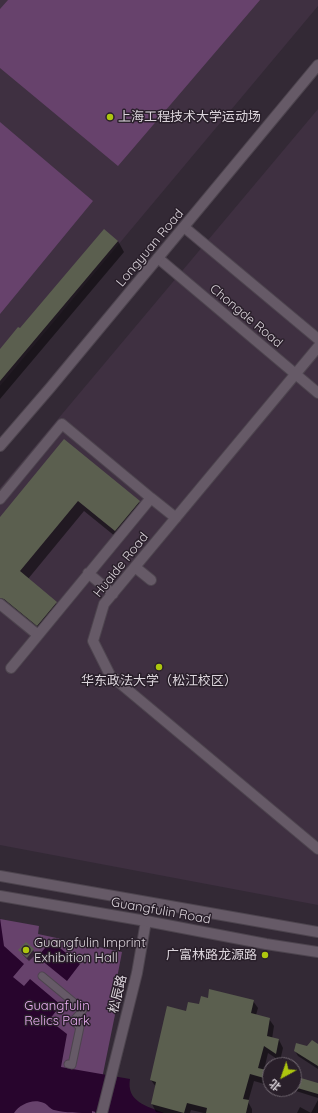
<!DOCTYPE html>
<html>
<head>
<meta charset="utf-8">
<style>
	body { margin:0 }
	#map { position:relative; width:318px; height:1113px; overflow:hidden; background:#332935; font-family:Quicksand,"Noto Sans SC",sans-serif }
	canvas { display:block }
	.north { position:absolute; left:262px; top:1057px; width:40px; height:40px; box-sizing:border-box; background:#291f2a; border:1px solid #716871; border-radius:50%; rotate:220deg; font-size:11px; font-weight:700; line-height:16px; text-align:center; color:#dcd5dc }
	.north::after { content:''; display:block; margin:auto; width:14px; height:18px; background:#adc60e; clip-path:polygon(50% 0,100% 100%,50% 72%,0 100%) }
</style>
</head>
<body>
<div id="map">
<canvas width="318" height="1113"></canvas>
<div class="north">北</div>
</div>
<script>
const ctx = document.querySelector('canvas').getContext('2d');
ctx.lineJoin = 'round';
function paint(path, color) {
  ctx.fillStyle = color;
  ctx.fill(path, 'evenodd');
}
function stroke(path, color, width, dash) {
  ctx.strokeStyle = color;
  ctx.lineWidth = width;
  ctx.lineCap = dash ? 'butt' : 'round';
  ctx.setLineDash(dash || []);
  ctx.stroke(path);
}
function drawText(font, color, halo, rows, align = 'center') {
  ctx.font = font + ' Quicksand,"Noto Sans SC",sans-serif';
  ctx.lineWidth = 3;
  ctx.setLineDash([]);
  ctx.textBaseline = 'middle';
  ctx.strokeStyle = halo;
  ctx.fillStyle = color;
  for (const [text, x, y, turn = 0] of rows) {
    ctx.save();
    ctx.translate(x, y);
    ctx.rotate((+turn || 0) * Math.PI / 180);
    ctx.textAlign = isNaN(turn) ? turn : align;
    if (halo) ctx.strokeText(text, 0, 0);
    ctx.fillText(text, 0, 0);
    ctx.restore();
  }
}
const built = new Path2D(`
	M0 0H318V6L0 386Z
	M318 109V905L0 845V488Z`);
const green = new Path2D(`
	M8 0H260L118 166 0 68V9Z
	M0 122 93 201 0 314Z
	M0 919 39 926 38 934 122 952 113 999 118 1000 95 1113H0Z`);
const water = new Path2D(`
	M0 918 4 946 24 964 13 977 24 986 30 979 61 1005 49 1020 67 1034 61 1067 130 1079C126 1102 147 1106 164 1113H99L92 1111V1113C79 1113 66 1113 54 1110 50 1109 48 1105 44 1103 33 1098 20 1104 14 1113H0Z
	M51 941 80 964 67 981 40 959 42 957 39 955Z`);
const shadow = new Path2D(`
	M118 241 124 252 0 399V351L21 330Z
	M64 441 139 502 145 513 121 541 84 511 28 579 56 603 62 613 44 636 0 603V519Z
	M33 950 36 954 29 961 22 954 20 951Z
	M209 999 253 1001 258 1008 256 1015 269 1019 274 1026 272 1039 279 1040 283 1048 280 1061 268 1053 264 1070 266 1071 270 1078 268 1085 254 1081 248 1102 252 1109V1113H204L191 1110 190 1113H162L156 1112 152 1104 156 1087 151 1080 187 1012Z
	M318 1045V1069L298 1056 295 1051Z
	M294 1082 318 1083V1098L296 1091 294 1088Z
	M318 1100V1113H311Z
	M300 1107 311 1113H297Z`);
const building = new Path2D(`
	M104 229 118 241 0 381V349L18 327 20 328Z
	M64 439 140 501 115 531 78 501 20 571 57 602 37 626 4 599 0 598V517Z
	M26 942 34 949 27 958 18 950Z
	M209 989 254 1000 251 1013 270 1018 267 1036 279 1039 276 1054 264 1046 258 1068 266 1070 264 1078 250 1074 243 1099 249 1100 246 1113H206L207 1108 187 1103 184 1113 151 1104 156 1082 150 1080 167 1006 186 1011 188 1002 199 1004 201 996 208 998Z
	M312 1040 318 1044V1066L294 1051 296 1043 307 1046Z
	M294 1076 318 1083V1094L294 1087Z`);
const pedestrian = new Path2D(`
	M42 976 83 1010 73 1021 80 1027 72 1065 68 1064`);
const minor = new Path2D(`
	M184 227 318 339
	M158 258 318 393
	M318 347 104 604 93 641 110 675 318 849
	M0 499 62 424 151 498
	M135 567 151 580
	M88 573 113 594
	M0 604 38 635
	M11 668 151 498 176 518`);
const tertiary = new Path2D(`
	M102 1113 137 973 146 921`);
const secondary = new Path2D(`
	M0 446 50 388 318 65
	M0 876 318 932
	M0 896 146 921 266 944 318 952`);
const markers = [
	[110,117,4,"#adc60e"],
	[159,667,4,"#adc60e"],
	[26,950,4,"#adc60e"],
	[265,955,4,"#adc60e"]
];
const poiNames = [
	["上海工程技术大学运动场",118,117],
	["华东政法大学（松江校区）",159,681,"center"],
	["Guangfulin Imprint",34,943],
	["Exhibition Hall",34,958],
	["广富林路龙源路",257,955,"right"]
];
const streetNames = [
	["Longyuan Road",150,248,-50],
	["Chongde Road",246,316,40],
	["Huaide Road",121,565,-51],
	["Guangfulin Road",161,911,10],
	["松辰路",118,994,-76]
];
const parkNames = [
	["Guangfulin",57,1006],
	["Relics Park",57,1021]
];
paint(built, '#3f3041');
paint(green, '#67426c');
paint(water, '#28052d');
paint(shadow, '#0007');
paint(building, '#5b5f4f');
stroke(pedestrian, '#4d444e', 9);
stroke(minor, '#4d444e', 12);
stroke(tertiary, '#4d444e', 12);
stroke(secondary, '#4d444e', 12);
stroke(pedestrian, '#665a67', 7);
stroke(minor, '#665a67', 10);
stroke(tertiary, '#665a67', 10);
stroke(secondary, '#665a67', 10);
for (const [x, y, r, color] of markers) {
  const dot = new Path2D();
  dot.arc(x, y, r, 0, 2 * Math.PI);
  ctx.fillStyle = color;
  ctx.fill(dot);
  stroke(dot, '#291f2a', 1.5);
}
drawText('13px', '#dcd5dc', '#291f2a', poiNames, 'left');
drawText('13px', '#dcd5dc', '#291f2a', streetNames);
drawText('13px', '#ecb0f4', '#291f2a', parkNames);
</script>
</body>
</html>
